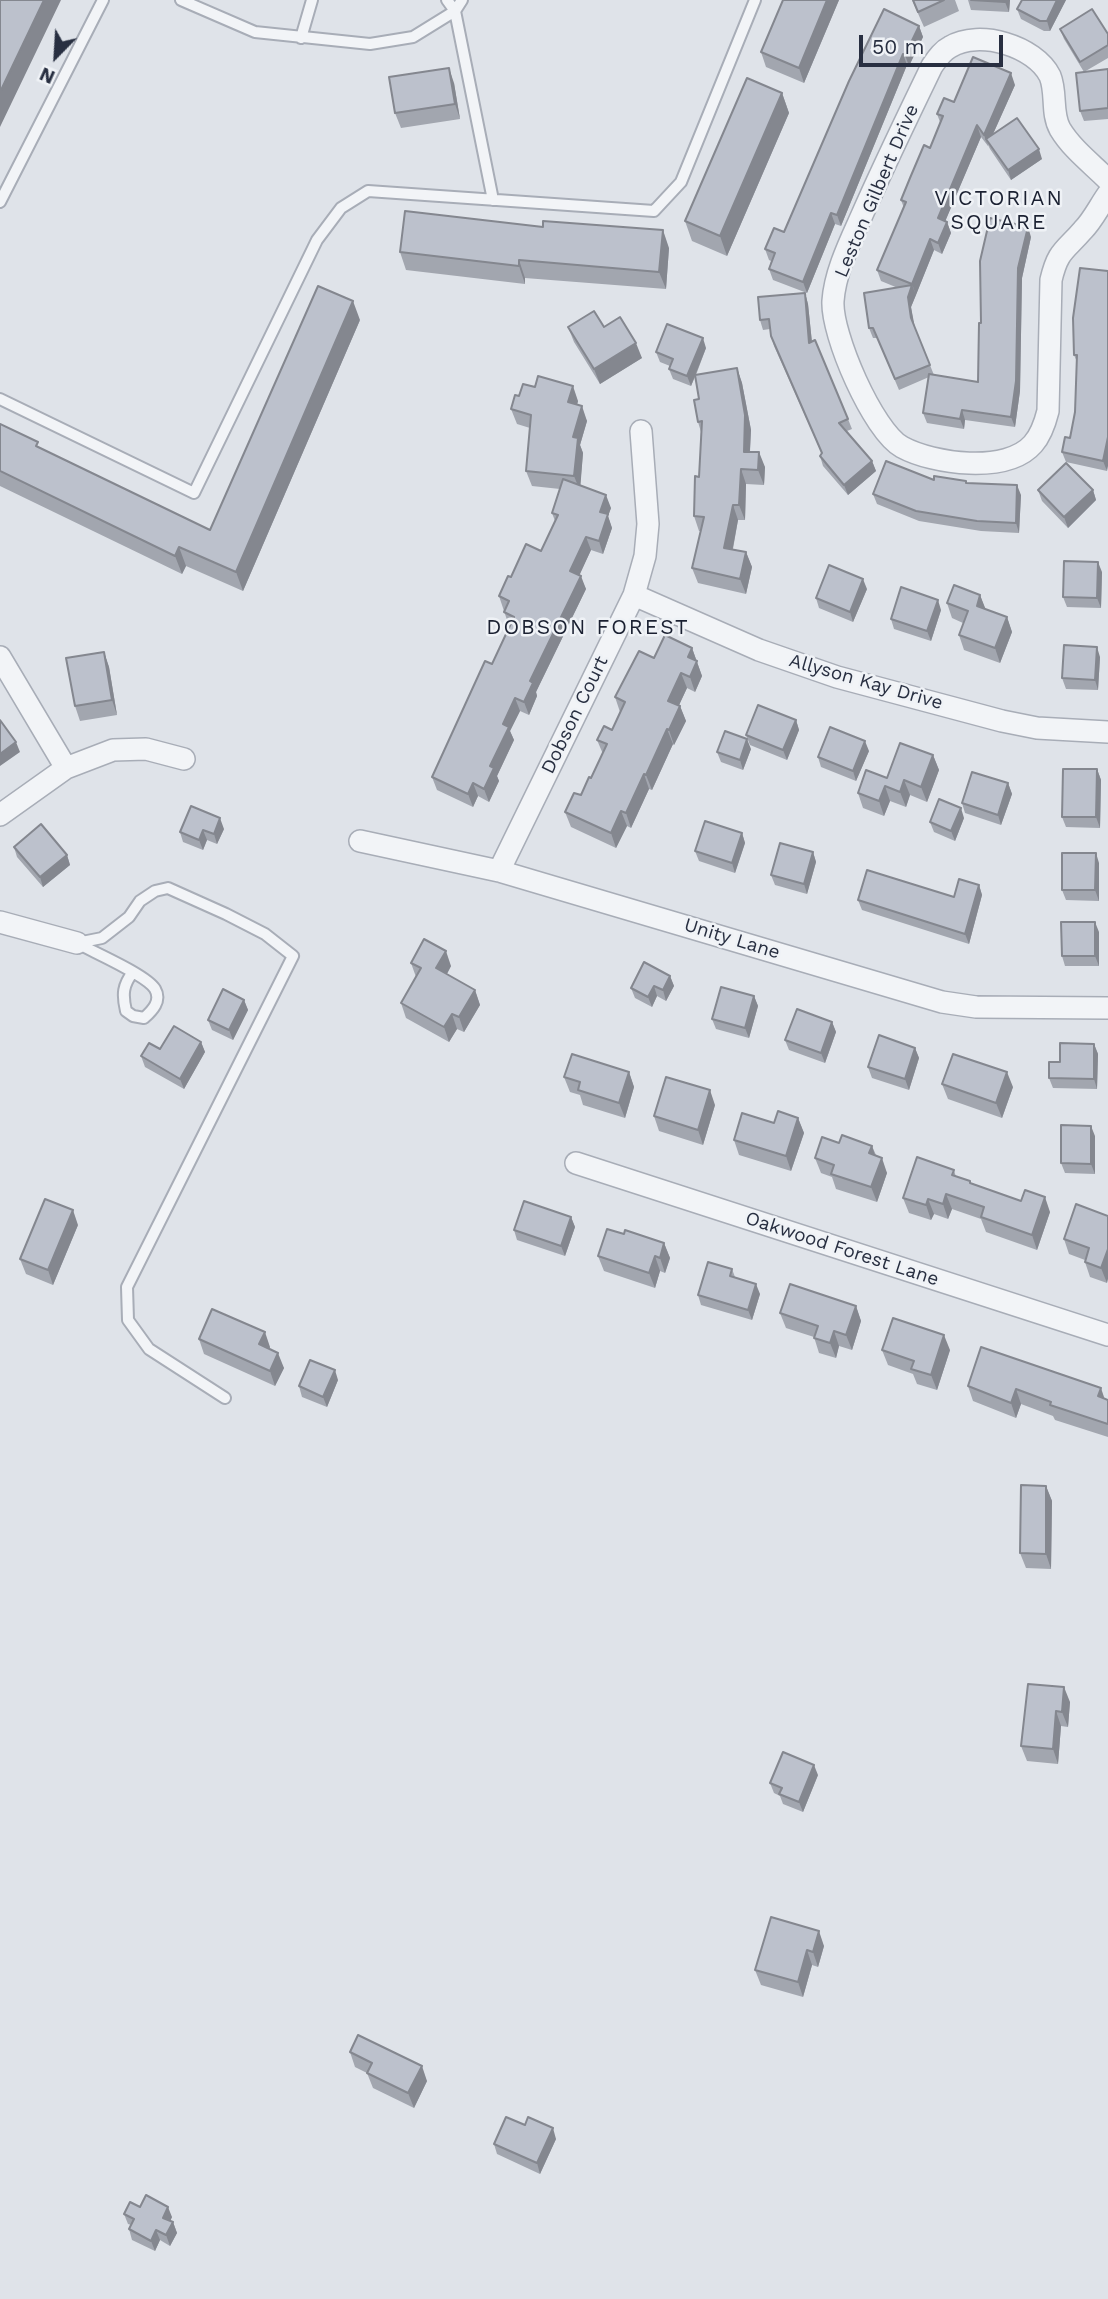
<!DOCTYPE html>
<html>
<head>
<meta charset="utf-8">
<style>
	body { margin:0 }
	#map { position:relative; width:1108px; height:2299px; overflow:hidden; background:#dfe3e9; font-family:"Work Sans",sans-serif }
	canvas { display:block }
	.north { position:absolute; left:21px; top:21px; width:70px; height:70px; -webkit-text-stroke:5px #eff2f6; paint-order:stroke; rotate:204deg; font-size:19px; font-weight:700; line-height:28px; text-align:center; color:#282f41 }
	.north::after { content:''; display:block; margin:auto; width:24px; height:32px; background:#282f41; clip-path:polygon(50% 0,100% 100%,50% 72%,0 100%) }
	.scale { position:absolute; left:859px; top:35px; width:144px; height:32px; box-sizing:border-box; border:4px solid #282f41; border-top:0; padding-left:9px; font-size:21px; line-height:24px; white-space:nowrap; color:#282f41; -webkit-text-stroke:5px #eff2f6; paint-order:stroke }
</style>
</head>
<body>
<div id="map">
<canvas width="1108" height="2299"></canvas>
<div class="north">N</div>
<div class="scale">50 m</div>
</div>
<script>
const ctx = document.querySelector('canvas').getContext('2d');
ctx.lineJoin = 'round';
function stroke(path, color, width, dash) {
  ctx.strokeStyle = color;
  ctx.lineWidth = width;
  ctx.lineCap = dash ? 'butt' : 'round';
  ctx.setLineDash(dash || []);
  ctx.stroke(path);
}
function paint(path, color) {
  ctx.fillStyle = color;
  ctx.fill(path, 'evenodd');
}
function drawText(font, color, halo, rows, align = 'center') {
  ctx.font = font + ' "Work Sans",sans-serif';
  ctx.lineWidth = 5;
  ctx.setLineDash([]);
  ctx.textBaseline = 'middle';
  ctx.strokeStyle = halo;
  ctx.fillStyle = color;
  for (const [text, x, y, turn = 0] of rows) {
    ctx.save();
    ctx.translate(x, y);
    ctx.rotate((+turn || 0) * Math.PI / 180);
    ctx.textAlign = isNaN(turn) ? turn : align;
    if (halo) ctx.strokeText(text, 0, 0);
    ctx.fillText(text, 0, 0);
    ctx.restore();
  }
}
const lane = new Path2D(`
	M181 0 255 32 370 44 413 37 455 11 462 0
	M447 0 455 11 493 200
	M301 38 312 0
	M0 202 103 0
	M0 399 194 493 317 240 341 208 368 191 654 211 681 182 755 0
	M77 943 102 938 129 917 140 901 155 891 168 888 226 914 265 934 293 956 127 1287 128 1320 149 1349 225 1398
	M77 943C93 952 147 975 155 989 162 1001 152 1011 144 1018L133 1016 126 1011C122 994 123 985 133 972`);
const street = new Path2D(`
	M1108 180C1092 164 1072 149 1060 129 1051 113 1057 93 1050 76 1035 46 979 29 950 47 942 51 937 59 932 66 908 116 884 165 862 215 850 242 835 272 833 301 831 334 873 431 902 447 933 464 1007 474 1033 444 1041 435 1045 423 1048 411L1051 280C1058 250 1065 251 1083 230 1093 220 1100 205 1108 194
	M634 595 759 650 837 677 1002 721 1037 728 1108 732
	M0 657 66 768
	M0 815 66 768 113 750 146 749 184 759
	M360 841 499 871 942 1002 976 1007 1108 1008
	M499 871 634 595 645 556 648 524 641 431
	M0 922 77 943
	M576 1163 1108 1335`);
const wall = new Path2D(`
	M783 0H839L804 83 766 67 761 52Z
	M912 0H955L959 11 924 27Z
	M968 0H1010L1009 12 971 10Z
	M1022 0H1066L1050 31H1044L1021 19 1017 9Z
	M919 26 923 37 909 66 907 65 841 226 835 224 807 293 773 280 769 269 771 261 769 260 765 249 784 232Z
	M1060 29 1108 34V58L1084 72 1108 69V119L1084 121 1080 111 1084 72 1064 39Z
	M454 83 460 119 401 128 395 113Z
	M1015 85 993 134 1042 159 1011 180 990 149 988 145V146L981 137 945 221 947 222 951 233 942 254 934 250 911 307 914 326 934 375 978 382 981 323 1031 237 1022 278 1020 391 1015 427 965 420 964 429 927 423 923 413 929 377 899 390 877 338H873L869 328 898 288 881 281 877 270 904 208 901 200 930 148 940 122 937 114 954 102Z
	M782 93 789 113 727 256 692 241 685 221Z
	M669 248 666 289 525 278V284L406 270 400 252Z
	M805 293 808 304 812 342 848 419 852 429 847 431 872 461 876 471 848 495 823 466 820 456 822 454 774 346 771 336 770 329 763 330 760 320Z
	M1073 318 1107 471 1066 462 1062 452 1070 438 1075 412 1077 362 1074 355Z
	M360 320 243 591 186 566 182 574 0 486V424L40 448 210 530Z
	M568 327H604L642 358 600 384 574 342Z
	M706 348 696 375 737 368 742 383 751 430 750 452 765 467 764 485 746 484 745 520H738L733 549 746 552 752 567 746 594 698 583 692 568 701 531H699L694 516 699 477 701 432 698 422 699 399 695 377 691 386 673 379 669 369 670 366 660 362 656 352Z
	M519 396 578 401 577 404 587 421 580 445 583 453 580 486 611 508 608 516 612 528 603 554 591 550 579 575 586 589 536 692 537 696 529 715 520 711 510 731 514 740 497 776 499 781 489 802 478 796 473 807 437 790 432 777 492 664 509 626 499 596 511 577 541 551 555 521 552 513 560 489 532 486 526 471 530 428 517 424 511 409Z
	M934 480 967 483 1021 495 1019 533 981 531 919 521 877 504 873 494Z
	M1038 490H1093L1096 500 1068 528 1042 501Z
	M1102 572 1101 608 1067 607 1063 597Z
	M867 589 853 622 819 608 816 598Z
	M980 595 985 609 1007 617 1012 632 1000 663 964 650 959 635 963 623 952 618 947 603Z
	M941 610 931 641 894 629 891 619Z
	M692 648 702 676 695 692 687 688 679 705 680 706 686 721 674 745 673 744 652 790 649 789 631 828 627 826 616 848 571 827 565 812 581 795 591 778 603 754 597 740 612 730 620 712 615 697 654 658Z
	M104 652 109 667 117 715 80 721 75 706Z
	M1100 657 1098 690 1066 689 1062 678Z
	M796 720 799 730 787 760 750 745 746 735Z
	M751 749 743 770 721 762 717 752Z
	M869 751 856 781 821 767 818 757Z
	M933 755 939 770 927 802 910 795 906 807 890 801 884 816 863 808 858 793Z
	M1097 769 1101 780 1100 828 1066 827 1062 817Z
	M1008 783 1012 794 1001 825 965 813 962 803Z
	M964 818 955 841 934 832 930 822Z
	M224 829 217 844 207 840 203 850 183 842 180 832Z
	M742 833 745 843 735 873 699 861 695 851Z
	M14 847 67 855 70 865 43 887 17 857Z
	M813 852 816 862 807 894 775 885 771 875Z
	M1099 863V901L1066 900 1062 890Z
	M979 885 982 895 969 944 862 910 858 900 954 897Z
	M1099 932V966H1065L1062 956Z
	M411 963 451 966 447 974 475 990 480 1005 464 1032 457 1029 449 1042 406 1018 401 1003 416 977Z
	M670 976 674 986 666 1001 657 996 652 1007 635 998 631 988Z
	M754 996 758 1006 749 1038 716 1029 712 1019Z
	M244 1000 248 1010 233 1040 212 1030 208 1020Z
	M832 1022 836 1032 825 1063 789 1050 785 1040Z
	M201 1042 205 1052 184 1089 145 1067 141 1056 160 1049Z
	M1094 1044 1098 1054 1097 1089 1053 1088 1049 1078 1060 1062Z
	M915 1048 919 1058 909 1090 872 1078 868 1067Z
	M629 1072 634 1087 625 1118 583 1105 580 1095 570 1092 564 1077Z
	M942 1084 1013 1087 1002 1118 948 1099Z
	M715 1105 703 1145 659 1131 654 1116Z
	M798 1118 804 1133 791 1171 739 1155 734 1140 774 1123Z
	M1095 1136V1174L1065 1173 1061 1163Z
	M839 1143 872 1146 876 1155 887 1173 877 1202 836 1189 832 1177 821 1173 815 1158Z
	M954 1170 956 1177 970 1181 971 1183 1050 1212 1037 1250 986 1232 981 1219 952 1209 948 1219 934 1214 931 1220 909 1213 903 1198Z
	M1108 1216 1107 1283 1090 1277 1085 1262V1260L1069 1254 1064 1239Z
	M571 1217 575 1227 565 1256 517 1240 514 1230Z
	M78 1225 53 1285 26 1274 20 1259Z
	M624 1234 664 1243 670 1258 665 1273 660 1271 655 1288 604 1271 598 1256Z
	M732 1269 735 1277 760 1294 752 1320 701 1305 698 1295Z
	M856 1306 861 1321 852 1350 839 1346 836 1358 819 1353 814 1337 786 1328 780 1313Z
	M199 1339 270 1347 269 1349 284 1368 275 1386 204 1354Z
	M981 1347 1108 1400V1437L1055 1420 1053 1416 1021 1404 1016 1418 973 1401 968 1386Z
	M882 1350H950L937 1390 917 1384 913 1374 888 1365Z
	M338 1380 327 1407 302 1397 299 1386Z
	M1046 1486 1052 1501 1051 1569 1026 1568 1020 1553Z
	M1028 1684 1070 1702 1068 1727 1061 1726 1058 1764 1027 1761 1021 1746Z
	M818 1775 803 1812 783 1804 780 1796 774 1793 770 1783Z
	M771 1917 824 1946 818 1967 812 1965 803 1997 761 1985 755 1970Z
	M350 2052 427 2081 414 2108 373 2088 367 2073 355 2067Z
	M525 2125 556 2139 540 2174 497 2154 494 2144Z
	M140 2207 172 2217 170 2221 173 2222 177 2233 170 2246 160 2240 155 2251 132 2240 129 2229 131 2225 128 2224 124 2214Z`);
const shadedWall = new Path2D(`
	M44 0H61L0 127V92Z
	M827 0H839L804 83 799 68Z
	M1005 0H1010L1009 12 1005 2Z
	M1057 0H1066L1050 31 1047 21Z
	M919 26 923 37 909 66 905 55Z
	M903 54 907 65 841 226 837 215Z
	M449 68 454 83 460 119 455 104Z
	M1011 73 1015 85 989 143 986 139 988 146 984 135Z
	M782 93 789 113 727 256 720 236Z
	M977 125 981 137 942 229 938 218Z
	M1039 149 1042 159 1011 180 1008 170Z
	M831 213 835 224 807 293 803 282Z
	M947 222 951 233 942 254 938 243Z
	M1028 227 1031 237 1022 278 1020 391 1015 427 1011 417 1018 268Z
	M663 230 669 248 666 289 659 272Z
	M930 239 934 250 916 295 912 284Z
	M519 260 525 278V284L519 266Z
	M912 285 916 295 911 307 915 328 911 318 908 297Z
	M805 293 808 304 813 353 809 343Z
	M353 301 360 320 243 591 236 572Z
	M703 338 706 348 691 386 687 376Z
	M636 343 642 358 600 384 594 369Z
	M737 368 742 383 751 430 749 467 744 452Z
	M573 386 578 401 574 417 568 402Z
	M582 406 587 421 580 445 583 453 580 491 574 476 573 437Z
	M962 410 965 420 964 429 960 419Z
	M1108 437V466L1107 471 1103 461Z
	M759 452 765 467 764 485 758 470Z
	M872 461 876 471 848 495 844 485Z
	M741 469 746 484 745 520 739 505Z
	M1017 485 1021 495 1019 533 1016 523Z
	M1093 490 1096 500 1068 528 1064 517Z
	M606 495 611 508 608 516 612 528 603 554 599 541 600 512Z
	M733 505 738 520 730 563 724 548Z
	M586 537 591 550 575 585 570 571Z
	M179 547 186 566 182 574 175 556Z
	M746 552 752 567 746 594 740 579Z
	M1098 562 1102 572 1101 608 1097 598Z
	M581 576 586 589 536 692 537 696 529 715 524 702 530 681Z
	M863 579 867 589 853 622 850 612Z
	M980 595 986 610 977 606Z
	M938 600 941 610 931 641 927 631Z
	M1007 617 1012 632 1000 663 995 648Z
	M1097 647 1100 657 1098 690 1095 680Z
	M692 648 702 676 695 692 690 677 688 657Z
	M104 652 109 667 117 715 112 700Z
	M681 673 687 688 674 716 668 701Z
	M515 698 520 711 510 731 514 740 497 776 499 781 489 802 484 789 503 724Z
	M680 706 686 721 674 745 669 730Z
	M796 720 799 730 787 760 783 750Z
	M667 729 673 744 652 790 646 775Z
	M747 739 751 749 743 770 740 760Z
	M865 741 869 751 856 781 853 771Z
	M16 742 20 752 0 766V754Z
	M933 755 939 770 927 802 921 787Z
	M1097 769 1101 780 1100 828 1096 817Z
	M644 774 649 789 631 828 626 813Z
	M904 780 910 795 906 807 900 792Z
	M473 783 478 796 473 807 468 794Z
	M1008 783 1012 794 1001 825 998 815Z
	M885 786 890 801 884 816 879 801Z
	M961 808 964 818 955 841 951 831Z
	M621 811 627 826 616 848 611 833Z
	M220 818 224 829 217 844 214 834Z
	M203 830 207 840 203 850 199 840Z
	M742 833 745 843 735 873 732 863Z
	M813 852 816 862 807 894 804 884Z
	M1096 853 1099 863V901L1095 890Z
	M67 855 70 865 43 887 40 877Z
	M979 885 982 895 969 944 965 934Z
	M1095 922 1099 932V966L1095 956Z
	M446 951 451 966 442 983 436 968Z
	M670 976 674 986 666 1001 663 990Z
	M654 986 657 996 652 1007 648 997Z
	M475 990 480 1005 464 1032 459 1017Z
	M754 996 758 1006 749 1038 745 1028Z
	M244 1000 248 1010 233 1040 229 1030Z
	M452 1014 457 1029 449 1042 444 1027Z
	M832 1022 836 1032 825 1063 821 1053Z
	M201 1042 205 1052 184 1089 180 1079Z
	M1094 1044 1098 1054 1097 1089 1094 1079Z
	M915 1048 919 1058 909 1090 905 1079Z
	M629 1072 634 1087 625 1118 619 1103Z
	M1007 1072 1013 1087 1002 1118 996 1103Z
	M710 1090 715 1105 703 1145 698 1130Z
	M798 1118 804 1133 791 1171 786 1156Z
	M1091 1126 1095 1136V1174L1091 1164Z
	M872 1146 877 1161 869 1153Z
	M882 1158 887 1173 877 1202 871 1187Z
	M946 1194 952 1209 948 1219 943 1204Z
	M1045 1197 1050 1212 1037 1250 1032 1235Z
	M928 1199 934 1214 931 1220 926 1205Z
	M73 1210 78 1225 53 1285 48 1270Z
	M571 1217 575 1227 565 1256 561 1246Z
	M664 1243 670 1258 665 1273 660 1258Z
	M1108 1249V1279L1107 1283 1101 1268Z
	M655 1256 660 1271 655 1288 649 1273Z
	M756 1284 760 1294 752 1320 748 1310Z
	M856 1306 861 1321 852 1350 846 1335Z
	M834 1331 839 1346 836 1358 830 1343Z
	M265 1332 270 1347 265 1359 259 1344Z
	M944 1335 950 1350 937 1390 931 1375Z
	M278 1353 284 1368 275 1386 270 1371Z
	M335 1370 338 1380 327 1407 323 1397Z
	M1101 1388 1106 1403 1098 1396Z
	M1016 1389 1021 1404 1016 1418 1011 1403Z
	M1046 1486 1052 1501 1051 1569 1046 1554Z
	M1064 1687 1070 1702 1068 1727 1062 1712Z
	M1056 1711 1061 1726 1058 1764 1053 1749Z
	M814 1765 818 1775 803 1812 799 1802Z
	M819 1931 824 1946 818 1967 813 1952Z
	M807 1950 812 1965 803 1997 798 1982Z
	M422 2066 427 2081 414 2108 408 2093Z
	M553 2128 556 2139 540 2174 537 2163Z
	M168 2207 172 2217 167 2228 163 2218Z
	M173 2222 177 2233 170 2246 166 2235Z
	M156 2230 160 2240 155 2251 151 2241Z`);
const building = new Path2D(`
	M0 0H44L0 92Z
	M783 0H827L799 68 761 52Z
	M913 0H944L918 12Z
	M971 0H1005V2Z
	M1022 0H1057L1047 21H1040L1017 9Z
	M884 9 919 26 905 55 903 54 837 215 831 213 803 282 769 269 775 253 765 249 774 228 784 232 849 81Z
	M1092 9 1108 34V45L1080 62 1060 29Z
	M973 57 1011 73 984 135 977 125 938 218 947 222 938 243 930 239 912 284 877 270 906 202 901 200 910 178 924 145 930 148 943 116 937 114 944 98 954 102Z
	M449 68 455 104 395 113 389 77Z
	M1108 69V108L1080 111 1076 73Z
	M747 78 782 93 720 236 685 221Z
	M1017 118 1039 149 1008 170 986 139Z
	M405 211 543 227V221L663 230 659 272 519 260V266L400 252Z
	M990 218 1028 227 1018 268 1016 381 1011 417 962 410 960 419 923 413 929 374 978 382 979 323H981L980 261Z
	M1080 268 1108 271V437L1103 461 1062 452 1065 437 1070 438 1075 412 1077 355H1074L1073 318Z
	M912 285 908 297 911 318 930 365 895 379 873 328H869L864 293Z
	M318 286 353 301 236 572 179 547 175 556 0 471V424L38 442 36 446 210 530Z
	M805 293 809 343 815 340 848 419 839 423 872 461 844 485 820 456 822 453 771 336 769 319 760 320 758 297Z
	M594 311 604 327 620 317 636 343 594 369 568 327Z
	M667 324 703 338 687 376 669 369 673 359 656 352Z
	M737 368 745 415 744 452H759L758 470 741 469 739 505H733L724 548 746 552 740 579 692 568 704 517 694 516 695 476 699 477 702 421 698 422 694 400 699 399 695 375Z
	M538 376 573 386 568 402 582 406 573 437 578 438 574 476 526 471 531 415 511 409 515 395 519 396 523 384 535 387Z
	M886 461 934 480V476L966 481V483L1017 485 1016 523 977 521 916 511 873 494Z
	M1066 463 1093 490 1064 517 1038 490Z
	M563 479 606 495 600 512 608 514 599 541 586 537 570 571 581 576 530 681 533 683 524 702 515 698 503 724 509 727 490 766 494 768 484 789 473 783 468 794 432 777 485 661 492 664 514 617 504 612 509 601 499 596 508 576 511 577 526 544 541 551 558 515 552 513Z
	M1064 561 1098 562 1097 598 1063 597Z
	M829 565 863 579 850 612 816 598Z
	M954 585 980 595 977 606 1007 617 995 648 959 635 968 611 947 603Z
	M901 587 938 600 927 631 891 619Z
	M665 635 692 648 688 657 697 661 690 677 681 673 668 701 680 706 669 730 667 729 646 775 644 774 626 813 621 811 611 833 565 812 574 793 581 795 589 777 591 778 607 744 597 740 604 726 612 730 625 702 615 697 639 651 654 658Z
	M1064 645 1097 647 1095 680 1062 678Z
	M104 652 112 700 75 706 66 658Z
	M758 705 796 720 783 750 746 735Z
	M0 720 16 742 0 754Z
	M830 727 865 741 853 771 818 757Z
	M725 731 747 739 740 760 717 752Z
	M900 743 933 755 921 787 904 780 900 792 885 786 879 801 858 793 866 770 887 778Z
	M1063 769H1097L1096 817H1062Z
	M972 772 1008 783 998 815 962 803Z
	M939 799 961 808 951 831 930 822Z
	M191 806 220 818 214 834 203 830 199 840 180 832Z
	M705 821 742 833 732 863 695 851Z
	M41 824 67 855 40 877 14 847Z
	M780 843 813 852 804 884 771 875Z
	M1062 853H1096L1095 890H1062Z
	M867 870 954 897 959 879 979 885 965 934 858 900Z
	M1061 922H1095V956H1062Z
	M424 939 446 951 436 968 475 990 459 1017 452 1014 444 1027 401 1003 421 968 411 963Z
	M644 962 670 976 663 990 654 986 648 997 631 988Z
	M721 987 754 996 745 1028 712 1019Z
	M223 989 244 1000 229 1030 208 1020Z
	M797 1009 832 1022 821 1053 785 1040Z
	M174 1026 201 1042 180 1079 141 1056 149 1043 160 1049Z
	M879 1035 915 1048 905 1079 868 1067Z
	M1060 1043 1094 1044V1079L1049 1078V1062H1060Z
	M572 1054 629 1072 619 1103 578 1090 580 1082 564 1077Z
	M953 1054 1007 1072 996 1103 942 1084Z
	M666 1077 710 1090 698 1130 654 1116Z
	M778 1111 798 1118 786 1156 734 1140 742 1113 774 1123Z
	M1061 1125 1091 1126V1164L1061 1163Z
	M842 1135 872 1146 869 1153 882 1158 871 1187 831 1174 834 1165 815 1158 822 1137 839 1143Z
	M917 1157 954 1170 952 1175 970 1181V1183L1021 1201 1025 1190 1045 1197 1032 1235 981 1217 984 1207 946 1194 943 1204 928 1199 926 1205 903 1198Z
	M45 1199 73 1210 48 1270 20 1259Z
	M524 1201 571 1217 561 1246 514 1230Z
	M1076 1204 1108 1216V1249L1101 1268 1085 1262 1089 1248 1064 1239Z
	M607 1229 624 1234 625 1230 664 1243 660 1258 655 1256 649 1273 598 1256Z
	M708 1262 732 1269 730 1276 756 1284 748 1310 698 1295Z
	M790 1284 856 1306 846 1335 834 1331 830 1343 814 1338 818 1326 780 1313Z
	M212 1309 265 1332 259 1344 278 1353 270 1371 199 1339Z
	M893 1318 944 1335 931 1375 911 1369 914 1361 882 1350Z
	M981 1347 1101 1388 1098 1396 1108 1400V1424L1050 1405 1051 1402 1016 1389 1011 1403 968 1386Z
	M310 1360 335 1370 323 1397 299 1386Z
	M1021 1485 1046 1486V1554L1020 1553Z
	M1028 1684 1064 1687 1062 1712 1056 1711 1053 1749 1021 1746Z
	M783 1752 814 1765 799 1802 779 1794 782 1788 770 1783Z
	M771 1917 819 1931 813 1952 807 1950 798 1982 755 1970Z
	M358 2035 422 2066 408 2093 367 2073 372 2063 350 2052Z
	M506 2117 525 2125 528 2117 553 2128 537 2163 494 2144Z
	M146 2195 168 2207 163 2218 173 2222 166 2235 156 2230 151 2241 129 2229 134 2219 124 2214 130 2202 140 2207Z`);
const streetNames = [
	["Leston Gilbert Drive",877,191,-67],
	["Allyson Kay Drive",866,682,16],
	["Dobson Court",575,715,-64],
	["Unity Lane",732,939,17],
	["Oakwood Forest Lane",842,1249,18]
];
const neighbourhoodNames = [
	["VICTORIAN",999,199],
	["SQUARE",999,223],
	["DOBSON FOREST",588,628]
];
stroke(lane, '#a8adb7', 14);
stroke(street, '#a8adb7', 24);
stroke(lane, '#f2f4f7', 10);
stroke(street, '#f2f4f7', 21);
paint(wall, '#a2a6af');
paint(shadedWall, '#84878f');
paint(building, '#bcc1cc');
stroke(building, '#84878f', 2);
drawText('19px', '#282f41', '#eff2f6', streetNames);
ctx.letterSpacing = '2px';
drawText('21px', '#1a2031', '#eff2f6', neighbourhoodNames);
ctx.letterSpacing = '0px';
</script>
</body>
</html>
